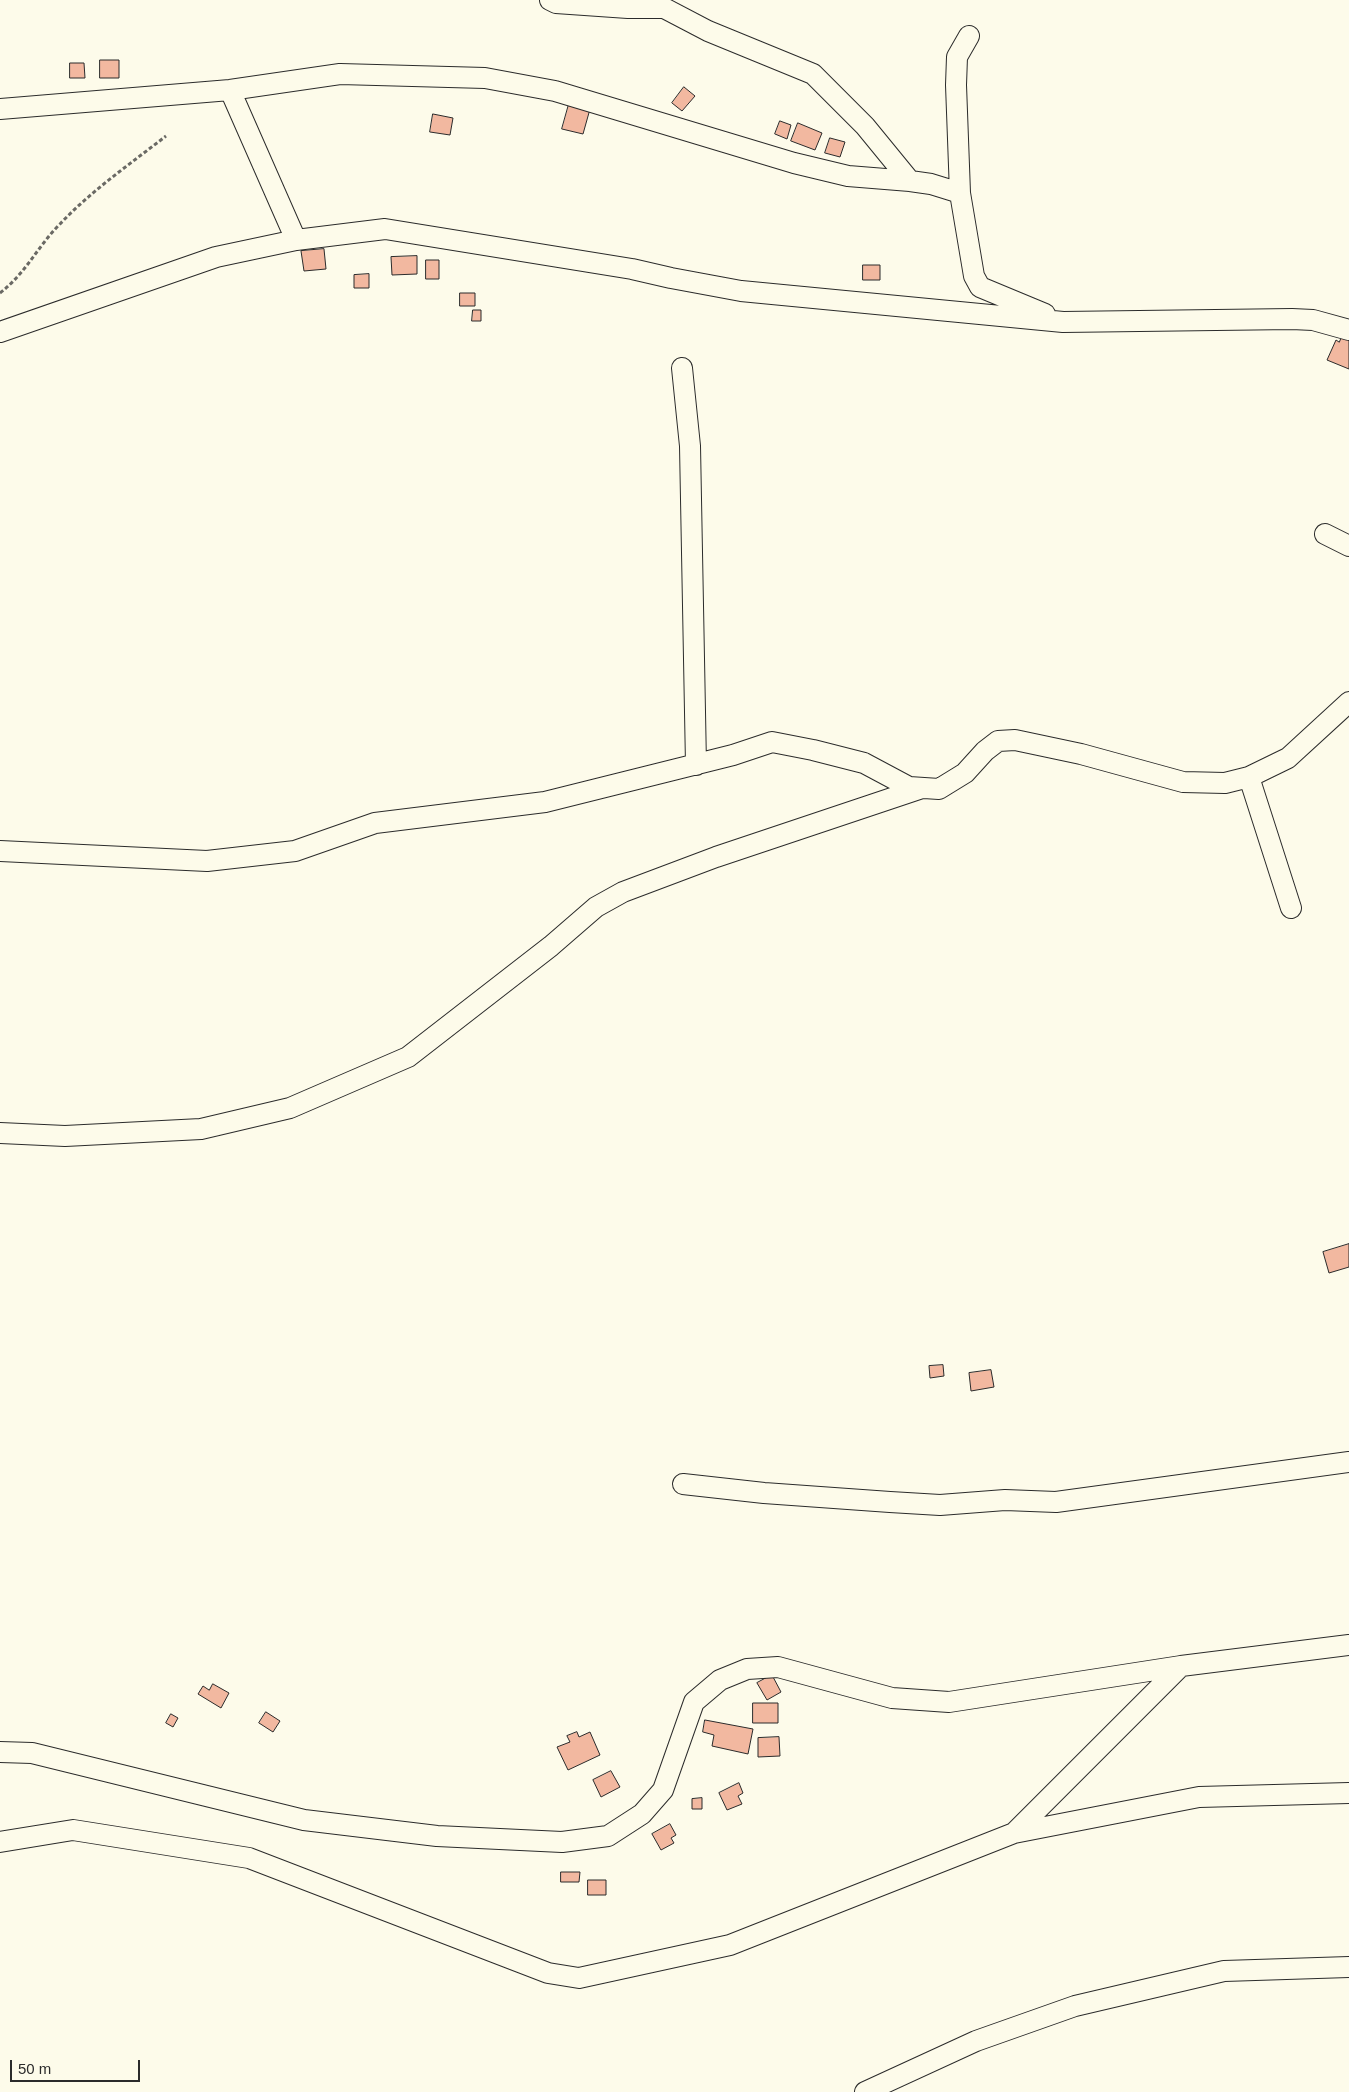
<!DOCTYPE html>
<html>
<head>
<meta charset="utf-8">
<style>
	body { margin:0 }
	#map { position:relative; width:1349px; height:2092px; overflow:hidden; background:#fdfbea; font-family:Helvetica,sans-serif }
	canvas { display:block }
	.scale { position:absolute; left:10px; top:2060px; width:130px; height:22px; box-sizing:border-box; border:2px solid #2b2b2b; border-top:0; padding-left:6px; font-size:15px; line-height:18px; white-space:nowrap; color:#2b2b2b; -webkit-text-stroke:4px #fdfbea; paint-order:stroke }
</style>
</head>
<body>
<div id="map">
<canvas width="1349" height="2092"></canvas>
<div class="scale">50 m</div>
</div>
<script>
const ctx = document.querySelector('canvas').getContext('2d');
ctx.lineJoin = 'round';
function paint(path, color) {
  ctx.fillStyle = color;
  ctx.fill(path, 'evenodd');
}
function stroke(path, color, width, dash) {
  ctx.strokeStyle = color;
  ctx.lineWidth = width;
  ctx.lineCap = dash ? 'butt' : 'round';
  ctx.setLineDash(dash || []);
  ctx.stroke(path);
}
const building = new Path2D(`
	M100 60H119V78H100Z
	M70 63H84L85 78H70Z
	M684 87 695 96 682 111 672 103Z
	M569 104 590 109 583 134 562 129Z
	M433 114 453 118 450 135 430 132Z
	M780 121 791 125 787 139 775 134Z
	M798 123 822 133 815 150 791 141Z
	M830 138 845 142 840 157 825 153Z
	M324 249 326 269 304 271 301 251Z
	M417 256V274L392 275 391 257Z
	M426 260H439V279H426Z
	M863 265H880V280H863Z
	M369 274V288H354V275Z
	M460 293H475V306H460Z
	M473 310H481V321H472Z
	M1343 334 1349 337V369L1327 360 1336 340 1339 342Z
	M1349 1244V1267L1329 1273 1323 1252Z
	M943 1365 944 1376 930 1378 929 1366Z
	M991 1370 994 1387 971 1391 969 1373Z
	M772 1675 781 1692 767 1700 757 1683Z
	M213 1684 229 1693 221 1708 198 1694 203 1686 209 1690Z
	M753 1703H778V1723H753Z
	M266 1712 280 1721 273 1732 259 1723Z
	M171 1714 178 1718 173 1727 166 1723Z
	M705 1720 753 1729 748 1754 712 1746 714 1735 703 1732Z
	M577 1732 579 1737 590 1732 600 1755 568 1770 557 1747 570 1742 567 1736Z
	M779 1737 780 1756 758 1757V1738Z
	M611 1771 620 1787 601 1797 593 1780Z
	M739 1783 743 1793 738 1796 742 1804 727 1810 719 1793Z
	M702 1798V1809H692V1799Z
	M670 1824 676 1835 671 1838 674 1843 661 1850 652 1834Z
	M561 1872H580L579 1882H561Z
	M588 1880H606V1895H588Z`);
const path = new Path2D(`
	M0 293C27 272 37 247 60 224 91 191 130 164 166 136`);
const minor = new Path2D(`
	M550 0 556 3 628 8H664L708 31 813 74 865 126 910 181
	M230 90 296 240
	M0 109 230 90 340 74 485 78 555 91 794 163 848 176 910 181 931 184 960 193 974 276 980 287 1045 314
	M960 193 956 85 957 57 969 36
	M0 332 216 257 296 240 385 229 632 269 671 278 741 291 1063 322 1292 319 1313 320 1349 330
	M682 368 690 446 696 765
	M1325 534 1349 546
	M1249 777 1291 908
	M0 851 207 861 295 851 375 823 545 802 733 755 772 742 813 750 864 763 909 787 939 789 965 773 985 751 998 741 1015 740 1081 754 1183 782 1225 783 1249 777 1288 758 1349 702
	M0 1133 65 1136 201 1129 290 1108 408 1057 551 946 596 907 623 892 716 857 922 788
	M683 1484 764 1493 890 1502 940 1505 1005 1500 1056 1502 1349 1462
	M0 1752 32 1753 304 1820 437 1836 562 1842 608 1836 642 1814 663 1790 694 1702 720 1680 747 1669 778 1667 892 1698 949 1702 1181 1666 1349 1645
	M1014 1833 1181 1666
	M0 1842 73 1830 249 1858 548 1973 579 1978 730 1945 1014 1833 1199 1797 1349 1793
	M865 2092 976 2041 1075 2006 1224 1971 1349 1967`);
paint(building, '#f2b8a0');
stroke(building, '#2b2b2b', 1);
stroke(minor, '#2b2b2b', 22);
stroke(path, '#6a6964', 3, [4, 2.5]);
stroke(minor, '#fdfbea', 20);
</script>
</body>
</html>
